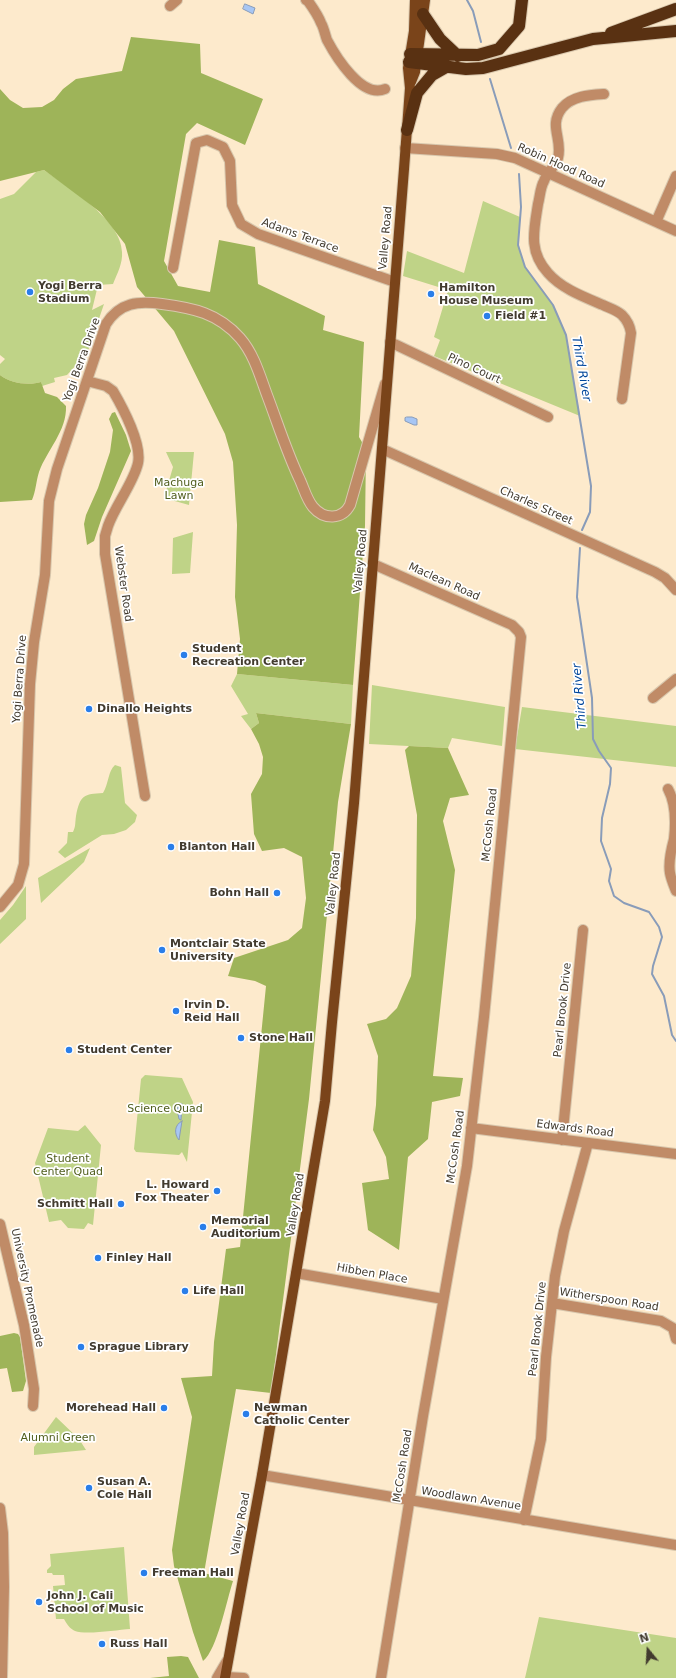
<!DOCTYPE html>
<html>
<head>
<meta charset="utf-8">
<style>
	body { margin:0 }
	#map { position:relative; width:676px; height:1678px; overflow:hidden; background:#fdeacc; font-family:"DejaVu Sans",sans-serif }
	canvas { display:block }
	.north { position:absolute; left:628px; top:1630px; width:40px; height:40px; -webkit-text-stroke:3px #fff; paint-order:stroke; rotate:342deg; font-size:11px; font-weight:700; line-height:16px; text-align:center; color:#423b2f }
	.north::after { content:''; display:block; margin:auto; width:14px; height:18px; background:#423b2f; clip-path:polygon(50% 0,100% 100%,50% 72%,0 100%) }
</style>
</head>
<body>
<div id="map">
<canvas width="676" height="1678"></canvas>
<div class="north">N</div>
</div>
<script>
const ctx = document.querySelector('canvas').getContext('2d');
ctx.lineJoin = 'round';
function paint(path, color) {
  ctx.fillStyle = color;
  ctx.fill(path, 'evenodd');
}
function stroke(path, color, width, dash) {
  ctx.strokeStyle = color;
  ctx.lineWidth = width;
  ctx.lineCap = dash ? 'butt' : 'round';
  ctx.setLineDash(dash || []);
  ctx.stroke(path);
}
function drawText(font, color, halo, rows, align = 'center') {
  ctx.font = font + ' "DejaVu Sans",sans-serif';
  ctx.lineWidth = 3.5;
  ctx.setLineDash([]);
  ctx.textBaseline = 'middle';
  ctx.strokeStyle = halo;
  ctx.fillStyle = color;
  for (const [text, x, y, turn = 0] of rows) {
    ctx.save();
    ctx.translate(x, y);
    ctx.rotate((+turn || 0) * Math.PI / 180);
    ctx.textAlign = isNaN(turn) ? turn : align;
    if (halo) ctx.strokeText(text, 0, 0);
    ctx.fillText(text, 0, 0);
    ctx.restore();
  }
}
const green = new Path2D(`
	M44 170C67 187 122 220 122 252 123 263 117 274 113 284L98 285 92 310 104 304 85 360 78 363 67 375 54 378 55 382 42 386 41 382C28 386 10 383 0 375V364L5 359 0 355V199L14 194 36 172Z
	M483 201 520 217 518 245 525 267 553 305 566 335 580 416 434 356 440 340 434 337 448 290 403 276 407 251 464 273Z
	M166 452H194L189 505 164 498 173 467Z
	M193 532 190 573 172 574 173 538Z
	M237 674 353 685 351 724 256 713 259 723 251 729 241 716 248 714 231 686Z
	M372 685 505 707 502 746 452 738 448 748 369 744Z
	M522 707 676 726V767L515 749Z
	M115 765 121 767 125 803 137 815 135 822 126 830 114 834 102 835 65 858 58 852 67 843 68 832H73C76 826 75 822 76 816 80 795 84 794 103 793 109 783 108 771 115 765Z
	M90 848 84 862 41 903 38 878Z
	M26 886V919L0 944V920L13 905Z
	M145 1075 182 1078 193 1102 187 1162 182 1152 179 1155 136 1152 134 1149 141 1079Z
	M85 1125 101 1145 93 1225 88 1223 84 1229 68 1228 61 1220 49 1222 35 1163 48 1128 78 1131Z
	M56 1417 79 1439 86 1450 34 1455V1447Z
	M124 1547 130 1629C117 1630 86 1635 75 1631 70 1629 66 1623 64 1619H56L53 1586 65 1585 64 1575H53L52 1573H47V1570L51 1566 50 1554Z
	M539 1617 676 1638V1678H525Z`);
const forest = new Path2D(`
	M131 37 200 44 201 73 263 99 245 145 197 123 186 134 164 261 178 286 210 292 219 240 255 247 258 284 325 316 323 330 364 342 359 437 366 449 365 526 353 685 237 674 240 639 235 597 237 525 233 462 225 434 174 331 137 287 125 244 100 212 44 170 0 181V89L10 100 23 108 42 107 54 100 63 89 76 79 122 71Z
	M0 375C10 383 28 386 41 382L45 393 57 397 66 406C67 431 47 450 39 472 36 481 36 491 32 500L0 502Z
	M115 412 126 435 131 451 102 517 94 541 87 545 84 524 86 515 98 488 110 452 113 430 109 419 112 413Z
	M256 713 351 724 338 802 309 1099 271 1393 236 1389 204 1573 233 1581C227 1599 217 1650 203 1661L193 1632 174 1566 172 1550 192 1417 181 1378 212 1376 214 1342 226 1249 240 1247 266 986 255 981 228 976 234 958 288 940 302 928 306 898 302 857 284 848 262 851 254 834 251 794 262 774 263 757 259 744 251 729 259 723Z
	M409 746 448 748 469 795 450 798 443 821 455 870 433 1076 463 1078 460 1096 432 1102 428 1139 408 1157 399 1250 368 1230 362 1183 389 1179 386 1157 373 1130 376 1105 378 1056 367 1024 386 1019 397 1008 411 976 416 918 417 815 405 750Z
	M14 1333 18 1334 20 1337 26 1381 23 1391 12 1392 7 1368 0 1369V1336Z
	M181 1656 188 1657 199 1678H150L169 1676 167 1657Z`);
const water = new Path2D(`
	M245 4 255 8 253 14 243 9Z
	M407 417H412L417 419V425H414L405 421V418Z
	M182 1104 181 1120 179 1119 177 1109 179 1105Z
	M182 1121 179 1140C174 1134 174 1125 182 1121Z`);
const stream = new Path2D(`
	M467 0 473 11 481 42
	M490 79 511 148
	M519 174 521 207 518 245 525 267 553 305 566 335 591 486 590 512 582 530
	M580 548 577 597 592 698 593 739 599 751 611 768 610 784 602 818 601 841 611 869 609 881 614 896 624 903 649 912 659 927 662 937 653 966 652 974 664 996 672 1035 676 1041`);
const minor = new Path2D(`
	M306 0 308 1C313 8 318 15 321 23 324 28 325 35 327 40 336 57 362 99 385 89
	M170 6 177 0
	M604 94C589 95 572 96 562 108 548 126 563 139 558 158 555 167 547 172 544 181 540 188 540 197 538 204 534 230 528 251 548 273 562 289 584 297 603 305 609 308 617 310 622 315 627 320 630 326 631 333L622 399
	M405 148 497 154 515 158 676 231
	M656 222 676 176
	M173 268 196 143 207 140 223 147 230 161 232 205 241 224 258 234 395 282
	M390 342 548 417
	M87 381 106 386 113 391C123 408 142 444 138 463 134 482 115 506 108 526L105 536V554L145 796
	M382 449 655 572 665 578 676 590
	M373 564 512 625 519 632 521 637 484 1017 467 1166 423 1416 381 1678
	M653 698 676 679
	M668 789C676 804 676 822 674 839 671 850 668 862 670 873 671 879 674 886 676 891
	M0 907 18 885 24 864 30 684 34 642 45 575 49 501 57 469 106 324C120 302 138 301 162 304 193 308 218 313 240 338 254 354 260 376 267 395 278 424 287 453 300 480 304 489 307 500 313 507 324 520 342 520 350 505L385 384
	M471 1128 676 1154
	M562 1140 583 930
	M0 1224 24 1325 34 1389 33 1406
	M296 1273 443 1299
	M552 1303 661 1321 673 1328 676 1339
	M262 1475 676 1545
	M0 1508 3 1533 4 1587 2 1678
	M524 1520 541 1439 546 1357 555 1276 564 1231 588 1143
	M217 1678 227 1661
	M220 1678 226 1677 244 1678`);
const major = new Path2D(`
	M411 82 415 72 425 0
	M225 1678 262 1475 325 1101 332 1022 354 803 404 169 410 88 408 68 414 31 415 0`);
const highway = new Path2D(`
	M423 14 440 39 458 56
	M611 33 676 9
	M410 54 478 55 499 49 519 26 522 0
	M409 62 466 69 483 68 593 39 676 31
	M407 130 417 93 432 75 446 67`);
const markers = [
	[30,292,4,"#2a7ee9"],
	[431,294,4,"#2a7ee9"],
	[487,316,4,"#2a7ee9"],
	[184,655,4,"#2a7ee9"],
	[89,709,4,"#2a7ee9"],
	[171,847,4,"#2a7ee9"],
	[277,893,4,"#2a7ee9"],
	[162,950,4,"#2a7ee9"],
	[176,1011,4,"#2a7ee9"],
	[241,1038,4,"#2a7ee9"],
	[69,1050,4,"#2a7ee9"],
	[217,1191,4,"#2a7ee9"],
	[121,1204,4,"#2a7ee9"],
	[203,1227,4,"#2a7ee9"],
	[98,1258,4,"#2a7ee9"],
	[185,1291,4,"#2a7ee9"],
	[81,1347,4,"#2a7ee9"],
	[164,1408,4,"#2a7ee9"],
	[246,1414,4,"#2a7ee9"],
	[89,1488,4,"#2a7ee9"],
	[144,1573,4,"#2a7ee9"],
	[39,1602,4,"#2a7ee9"],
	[102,1644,4,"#2a7ee9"]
];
const streetNames = [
	["Robin Hood Road",561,166,24],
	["Adams Terrace",300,236,20],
	["Valley Road",386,238,-85],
	["Yogi Berra Drive",82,360,-70],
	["Pino Court",474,369,25],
	["Charles Street",536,506,24],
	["Valley Road",361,561,-85],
	["Maclean Road",444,582,24],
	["Webster Road",123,584,82],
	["Yogi Berra Drive",20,679,-86],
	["McCosh Road",490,825,-84],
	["Valley Road",334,884,-84],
	["Pearl Brook Drive",563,1010,-84],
	["Edwards Road",575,1129,7],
	["McCosh Road",456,1147,-82],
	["Valley Road",296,1205,-81],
	["Hibben Place",372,1274,10],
	["University Promenade",27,1288,78],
	["Witherspoon Road",609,1300,9],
	["Pearl Brook Drive",538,1329,-84],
	["McCosh Road",403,1466,-81],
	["Woodlawn Avenue",471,1499,9],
	["Valley Road",241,1524,-80]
];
const poiNames = [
	["Yogi Berra",38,286],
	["Stadium",38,299],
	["Hamilton",439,288],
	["House Museum",439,301],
	["Field #1",495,316],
	["Student",192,649],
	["Recreation Center",192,662],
	["Dinallo Heights",97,709],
	["Blanton Hall",179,847],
	["Bohn Hall",269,893,"right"],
	["Montclair State",170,944],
	["University",170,957],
	["Irvin D.",184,1005],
	["Reid Hall",184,1018],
	["Stone Hall",249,1038],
	["Student Center",77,1050],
	["L. Howard",209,1185,"right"],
	["Fox Theater",209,1198,"right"],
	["Schmitt Hall",113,1204,"right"],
	["Memorial",211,1221],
	["Auditorium",211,1234],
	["Finley Hall",106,1258],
	["Life Hall",193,1291],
	["Sprague Library",89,1347],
	["Morehead Hall",156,1408,"right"],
	["Newman",254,1408],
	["Catholic Center",254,1421],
	["Susan A.",97,1482],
	["Cole Hall",97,1495],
	["Freeman Hall",152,1573],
	["John J. Cali",47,1596],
	["School of Music",47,1609],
	["Russ Hall",110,1644]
];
const parkNames = [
	["Machuga",179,483],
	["Lawn",179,496],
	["Science Quad",165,1109],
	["Student",68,1159],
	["Center Quad",68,1172],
	["Alumni Green",58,1438]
];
const waterNames = [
	["Third River",581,369,80],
	["Third River",580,696,-95]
];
paint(green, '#bfd387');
paint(forest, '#9eb459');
paint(water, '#a7c6f4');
stroke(water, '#899cb9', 1);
stroke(stream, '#899cb9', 2);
stroke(minor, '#d8c7ad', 12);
stroke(major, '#d8c7ad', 12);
stroke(highway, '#d8c7ad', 14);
stroke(minor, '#c08b67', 10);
stroke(major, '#7a441a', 10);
stroke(highway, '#593112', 12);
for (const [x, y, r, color] of markers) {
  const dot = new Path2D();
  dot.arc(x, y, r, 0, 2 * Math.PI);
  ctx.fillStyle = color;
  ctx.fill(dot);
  stroke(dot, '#fff', 1.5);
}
drawText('11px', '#423b2f', '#fff', streetNames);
drawText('bold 11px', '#423b2f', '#fff', poiNames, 'left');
drawText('11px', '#505e1d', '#fff', parkNames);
drawText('italic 12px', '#00469b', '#fff', waterNames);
</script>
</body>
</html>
